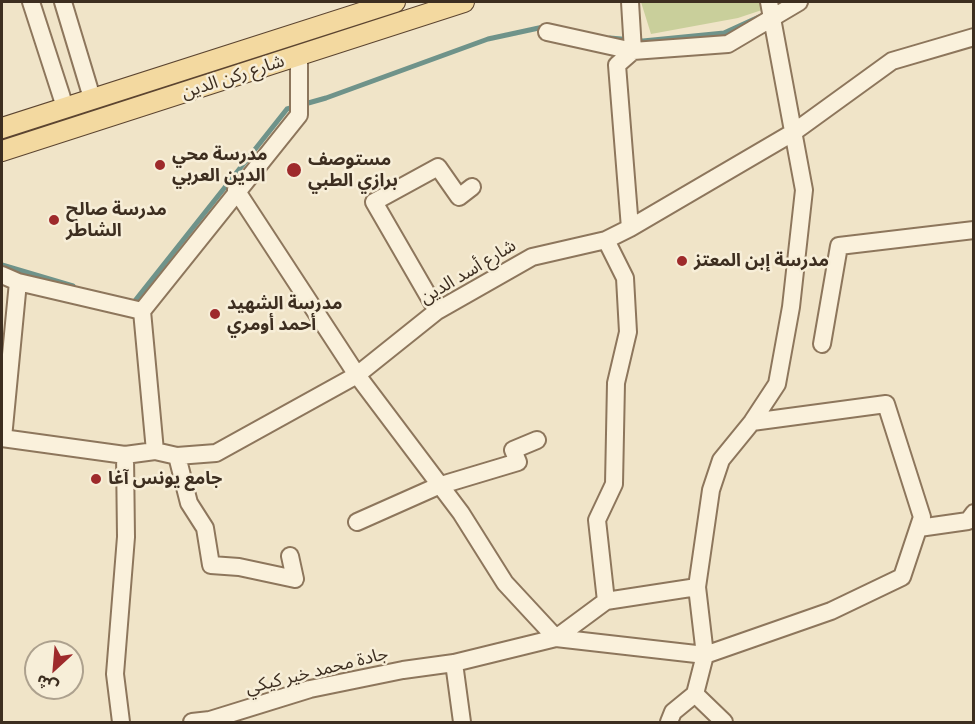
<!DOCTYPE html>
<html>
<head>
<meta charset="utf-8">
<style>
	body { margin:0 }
	#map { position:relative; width:975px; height:724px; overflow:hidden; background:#f0e4c8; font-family:"IBM Plex Serif","Noto Sans Arabic",serif }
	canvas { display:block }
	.frame { position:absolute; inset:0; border:3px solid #3d2e20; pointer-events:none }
	.north { position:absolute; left:24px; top:640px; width:60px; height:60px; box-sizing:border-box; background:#f7eed8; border:2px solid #ada18e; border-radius:50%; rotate:206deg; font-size:16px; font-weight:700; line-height:24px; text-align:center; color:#3d2e20 }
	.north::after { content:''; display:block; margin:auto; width:21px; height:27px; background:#9e2a2b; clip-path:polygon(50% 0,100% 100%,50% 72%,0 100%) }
</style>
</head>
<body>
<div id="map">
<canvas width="975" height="724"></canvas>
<div class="frame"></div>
<div class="north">ش</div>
</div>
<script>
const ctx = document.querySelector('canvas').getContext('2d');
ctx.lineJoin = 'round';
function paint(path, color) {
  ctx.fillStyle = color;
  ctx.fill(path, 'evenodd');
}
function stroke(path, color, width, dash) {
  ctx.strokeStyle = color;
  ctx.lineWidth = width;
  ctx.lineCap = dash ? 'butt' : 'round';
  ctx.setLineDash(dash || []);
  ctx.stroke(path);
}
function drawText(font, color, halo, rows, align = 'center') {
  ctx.font = font + ' "IBM Plex Serif","Noto Sans Arabic",serif';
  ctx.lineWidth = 5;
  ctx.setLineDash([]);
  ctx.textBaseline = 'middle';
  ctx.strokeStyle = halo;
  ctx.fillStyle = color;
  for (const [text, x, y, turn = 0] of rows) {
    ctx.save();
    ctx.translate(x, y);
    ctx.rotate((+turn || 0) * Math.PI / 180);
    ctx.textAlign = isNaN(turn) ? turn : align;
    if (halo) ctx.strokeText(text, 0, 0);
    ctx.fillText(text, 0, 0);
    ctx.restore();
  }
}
const green = new Path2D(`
	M641 2H759L762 10 738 18 651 34Z`);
const stream = new Path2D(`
	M610 38 643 41 724 33 759 17
	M2 265 73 286
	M131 302H134L287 109 326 98 488 39 548 26`);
const minor = new Path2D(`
	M31 2 65 107
	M63 2 92 98
	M630 2 633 51 617 65 630 228
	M547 32 633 51 728 44 799 2
	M236 190 357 375 461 513 505 583 556 638 705 655 831 611 902 577 922 517 886 404 752 422
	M2 275 18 282 142 311
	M437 311 374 202 438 167 459 197 472 187
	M822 344 839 246 974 230
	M2 438 125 455 155 451 177 456 216 453 357 375 437 311 532 257 606 240 630 228 794 132 892 61 974 37
	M3 438 18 282
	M155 451 142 311 299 115V55
	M177 456 189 503 205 528 211 565 239 567 295 579 290 556
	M357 522 438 486 518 462 513 450 537 440
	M919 528 968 521 974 513
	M606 601 597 520 614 484 616 383 628 332 625 278 606 240
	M454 663 462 722
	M695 694 724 722
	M121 722 115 674 126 537 125 455
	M192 722 210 720 310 689 403 670 454 663 556 638 606 601 697 587
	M669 722 673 712 695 694 705 655 697 587 711 490 721 460 752 422 777 384 791 307 804 190 769 2`);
const major = new Path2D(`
	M2 128 395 2
	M2 151 464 2`);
const markers = [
	[160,165,6,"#9e2a2b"],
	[294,170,8,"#9e2a2b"],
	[54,220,6,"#9e2a2b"],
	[682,261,6,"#9e2a2b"],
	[215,314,6,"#9e2a2b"],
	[96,479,6,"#9e2a2b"]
];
const streetNames = [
	["شارع ركن الدين",233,77,-18],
	["شارع أسد الدين",468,272,-31],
	["جادة محمد خير كيكي",317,671,-14]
];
const poiNames = [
	["مدرسة محي",172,155],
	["الدين العربي",172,176],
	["مستوصف",308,160],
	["برازي الطبي",308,181],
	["مدرسة صالح",66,210],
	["الشاطر",66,231],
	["مدرسة إبن المعتز",694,261],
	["مدرسة الشهيد",227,304],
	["أحمد أومري",227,325],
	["جامع يونس آغا",108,479]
];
paint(green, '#c9cf9b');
stroke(stream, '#6f938a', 5);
stroke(minor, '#8d765c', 20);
stroke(major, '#5b4430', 22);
stroke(minor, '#faf1dc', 16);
stroke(major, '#f3d9a0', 20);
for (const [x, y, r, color] of markers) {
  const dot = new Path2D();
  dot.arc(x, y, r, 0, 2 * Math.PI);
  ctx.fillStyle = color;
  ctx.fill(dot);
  stroke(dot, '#f7eed8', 2);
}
drawText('18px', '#3d2e20', '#f7eed8', streetNames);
drawText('bold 18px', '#3d2e20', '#f7eed8', poiNames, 'left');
</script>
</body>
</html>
